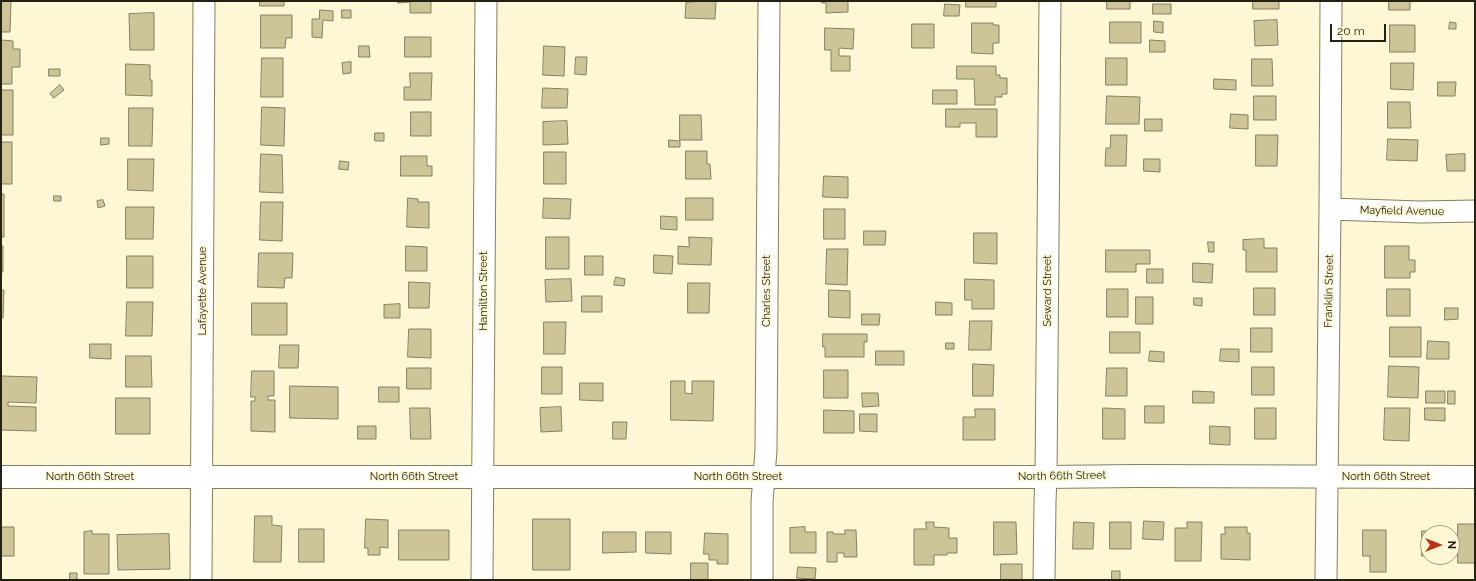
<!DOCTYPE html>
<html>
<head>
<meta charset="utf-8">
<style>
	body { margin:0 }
	#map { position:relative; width:1476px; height:581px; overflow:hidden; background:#fdf7d5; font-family:Raleway,sans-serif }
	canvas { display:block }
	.frame { position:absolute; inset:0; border:2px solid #242115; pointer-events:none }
	.north { position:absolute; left:1420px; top:525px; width:40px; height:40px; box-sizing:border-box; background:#fdf7d5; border:1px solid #a6a188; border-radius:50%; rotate:90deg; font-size:11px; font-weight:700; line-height:16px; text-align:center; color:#242115 }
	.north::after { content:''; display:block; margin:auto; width:14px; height:18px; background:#be3314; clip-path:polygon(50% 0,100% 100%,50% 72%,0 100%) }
	.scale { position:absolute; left:1330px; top:24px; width:56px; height:18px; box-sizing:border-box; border:2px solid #242115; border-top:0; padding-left:5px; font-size:12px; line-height:14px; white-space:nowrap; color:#242115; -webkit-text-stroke:3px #fdf7d5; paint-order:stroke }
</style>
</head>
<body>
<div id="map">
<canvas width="1476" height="581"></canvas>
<div class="frame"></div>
<div class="north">N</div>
<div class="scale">20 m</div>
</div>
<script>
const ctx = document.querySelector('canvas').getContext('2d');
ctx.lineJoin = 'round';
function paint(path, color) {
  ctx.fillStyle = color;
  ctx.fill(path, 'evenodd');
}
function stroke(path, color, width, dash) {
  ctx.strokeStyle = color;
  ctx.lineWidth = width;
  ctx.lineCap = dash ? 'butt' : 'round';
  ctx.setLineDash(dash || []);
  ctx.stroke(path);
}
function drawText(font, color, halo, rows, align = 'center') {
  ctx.font = font + ' Raleway,sans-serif';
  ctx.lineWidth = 3.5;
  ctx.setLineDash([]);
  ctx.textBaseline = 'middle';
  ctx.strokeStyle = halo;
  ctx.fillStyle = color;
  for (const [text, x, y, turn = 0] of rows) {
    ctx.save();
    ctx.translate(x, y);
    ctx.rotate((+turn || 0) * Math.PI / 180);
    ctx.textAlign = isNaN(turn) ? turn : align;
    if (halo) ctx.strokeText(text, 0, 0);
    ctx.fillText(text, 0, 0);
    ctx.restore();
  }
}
const building = new Path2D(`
	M1 1H11L10 32H1Z
	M260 1H284V6H260Z
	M398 1H431V13H410V2L398 3Z
	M694 1H716L715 19 685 18 686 2H694Z
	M822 1H848V12L826 13V3H822Z
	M966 1H996V7H966Z
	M1107 1H1130V9H1107Z
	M1253 1H1279V9H1253Z
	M1389 1H1410V10H1389Z
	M945 4 960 5 959 16H944Z
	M1153 4H1171V14H1153Z
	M320 10 333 11V21L323 20 322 38 312 37V19H319Z
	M342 10H351V18H342Z
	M154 13V50H130L129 14Z
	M261 15H292V38H286L285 48H261Z
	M1277 20 1278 45 1255 46 1254 21Z
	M1154 21 1163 22V33L1154 32Z
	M1110 22H1141V43H1110Z
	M1450 22 1456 23V29H1449Z
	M972 23H993V25H999V43H993V54L972 53Z
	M912 24H934V48H912Z
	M1390 25H1415V52H1390Z
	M825 28 854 29 853 49 839 48V56H850V71H831V50H825Z
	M405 37H431V57H405Z
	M1 40 13 41V49H20V67H12V84H1Z
	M1150 40 1165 41V52H1150Z
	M359 46H369L370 57H359Z
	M544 46 565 47 564 76 543 75Z
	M576 57H587L586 75 575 74Z
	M262 58H283V97H261Z
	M1106 58H1127V85H1106Z
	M1252 59H1272L1273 86H1252Z
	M351 62V73L343 74 342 63Z
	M1391 63H1414L1413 90 1391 89Z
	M126 64 150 65V80H152V96L126 95Z
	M957 66H996V75H1000V78H1007V94H1002V97H995V105H975L974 79H957Z
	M49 69H60V76H49Z
	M410 73H432L431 100H404V87H410Z
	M1214 79 1236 80V90L1214 89Z
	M1438 82H1456L1455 96H1438Z
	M60 85 64 90 54 98 50 94Z
	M543 88 568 89 567 108H542Z
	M1 90H13V135H1Z
	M933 90H957V104H933Z
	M1107 96 1140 97 1139 124H1106Z
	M1254 96H1276V120H1254Z
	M1388 102H1410L1411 128H1388Z
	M262 107 285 108 284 146 261 145Z
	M129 108H153L152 146H129Z
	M946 109H997V137H976V123H960V127H946Z
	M411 112H431V136H411Z
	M1231 114 1248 115V129L1230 128Z
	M680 115H701L702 140H680Z
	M1145 119H1162V131H1145Z
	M567 121 568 144 543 145V122Z
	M375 133H384V141H375Z
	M1111 135H1127L1126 166H1105L1106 148H1110Z
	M1256 135H1278L1277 166H1256Z
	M101 138H109V144L101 145Z
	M1388 139 1418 140 1417 161 1387 160Z
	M669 140 680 141V147H669Z
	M1 142H12V184H1Z
	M686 151H707V164H710L711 179H686Z
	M544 152H566V184H544Z
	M261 154 282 155 283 193 260 192Z
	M1465 154V171H1447L1446 155Z
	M401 156H427V166H432V176H401Z
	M128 159H154L153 191 128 190Z
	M1144 159H1160V172L1144 171Z
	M340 161 349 162 348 170 339 169Z
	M824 176 848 177V198L823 197Z
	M1 194H4V237H1Z
	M54 196H61V201H54Z
	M408 198 418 199V202H429V228L407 227Z
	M544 198 571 199 570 219 543 218Z
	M686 198H713V220H686Z
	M103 200 105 206 98 208 97 201Z
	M261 202H283L282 241 260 240Z
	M126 207H154L153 239H126Z
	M824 209H845V239H824Z
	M661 216 677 217V230L661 229Z
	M864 231H886L885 245H864Z
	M974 233H997V264L974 263Z
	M546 237H569V269H546Z
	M689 237 712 238 711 265 678 264V246L689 247Z
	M1264 239V248H1277V272H1246V250H1243V240Z
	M1208 242H1214V252H1209Z
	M1 246H3V272H1Z
	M406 246 427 247V271H406Z
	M1385 246H1409V260H1415V272H1410V278H1385Z
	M827 249H848L847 285 826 284Z
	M1106 250H1150V264H1136V272H1106Z
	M259 253H293L292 278H285L284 288 258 287Z
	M654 255 673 256 672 274 654 273Z
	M127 256H153V288H127Z
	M585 256H603V275H585Z
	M1193 263 1213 264 1212 283 1193 282Z
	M1147 269H1163V283H1147Z
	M616 277 625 279 624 286 614 285Z
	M571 279 572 301 546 302 545 280Z
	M965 279 994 280V309H972V300H965Z
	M409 282 430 283 429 308H409Z
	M688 283H710L709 313H688Z
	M1254 288H1275V315H1254Z
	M1107 289H1128V317H1107Z
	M1387 289H1410V316H1387Z
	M1 290H4L3 318H1Z
	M829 290 850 291V318L829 317Z
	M582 296H602V312H582Z
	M1136 297H1153V324H1136Z
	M1194 298H1202V306L1194 305Z
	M127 302H153L152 336H126Z
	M936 302 952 303V315H936Z
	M252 303H287V335H252Z
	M400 304V318H384V305Z
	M1445 308H1458V319L1445 320Z
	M862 314H880L879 325H862Z
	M970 321H992L991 350H969Z
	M544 322H566L565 354H544Z
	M1390 327H1421V357H1390Z
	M1251 328H1272V352H1251Z
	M409 329H431V358L408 357Z
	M1110 332H1140V353H1110Z
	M823 334H867V342H864V357H825V347H823Z
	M1428 341 1449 342V359H1427Z
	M946 343H954V349H946Z
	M90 344H111V359L90 358Z
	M280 345H299L298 368H279Z
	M1221 349H1239V362L1220 361Z
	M876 351H904V365H876Z
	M1150 351 1164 352V362L1149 361Z
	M126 356H151L152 387H126Z
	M973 364 994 365 993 396H973Z
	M1389 366 1419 367 1418 398 1388 397Z
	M542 367H562V394H542Z
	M1252 367H1274V395H1252Z
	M407 368H431V389H407Z
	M1107 368H1127V396H1106Z
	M824 370H848V398H824Z
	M252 371H274V396H268V400H275V432L251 431V401H255V397H251Z
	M1 376 37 377 36 403 8 402V406L36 407V431L1 430Z
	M671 381H685V393L692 394V381H714L713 421 671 420Z
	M580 383H603V401L580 400Z
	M290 386 338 387V419L290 418Z
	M379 387H399V402H379Z
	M1193 391 1214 392V403H1193Z
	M1426 391H1445V403H1426Z
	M1448 391H1455V404H1448Z
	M862 393H878L879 406 863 407Z
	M116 398H150V434H116Z
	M1145 406H1164V423H1145Z
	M561 407 562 431 541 432 540 408Z
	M410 408H430L431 439H411Z
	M1103 408 1125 409V439H1103Z
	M1255 408H1276V439H1255Z
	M1385 408H1410L1409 441 1384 440Z
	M1425 408H1445V421L1425 420Z
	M975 409H995V440H963V417H975Z
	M824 410 854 411V433H824Z
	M860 414H877V432L860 431Z
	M613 422H627L626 439H613Z
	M358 426H376V439H358Z
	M1210 426 1230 427V445L1210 444Z
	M255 516H272V525L282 526 281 562H254Z
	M366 519 388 520V548L380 547V555H368V548H365Z
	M533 519H570V570H533Z
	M1144 521 1164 522 1163 540 1143 539Z
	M926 522H934V527L949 528V538H957V553H947V555H934V565H914V529H926Z
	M994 522H1016L1017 554 994 555Z
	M1074 522 1094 523 1093 549H1073Z
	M1110 522H1131V549H1110Z
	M1187 522H1202L1201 561H1175V528H1187Z
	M1458 524H1475V563H1458Z
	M1 527H14V556H1Z
	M805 527V532H816V553H790V528Z
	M1225 527H1247V533H1250V560L1221 559V534H1225Z
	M299 529H324V562H299Z
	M399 530H449V560H399Z
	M845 530H856L857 557H844V553H837V562H827V532H833V534H845Z
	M1363 530H1386V572H1370V556H1363Z
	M92 531V534H109V574H84V532Z
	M1422 531H1449V533H1428V556H1422Z
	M603 532H636V552L603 553Z
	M646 532H671V554L646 553Z
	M705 533 728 534V564H717V560H709V554H704Z
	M169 534 170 569 118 570 117 535Z
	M691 563H708V580H691Z
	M1001 564H1022V580H1001Z
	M798 567 816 568 815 579 797 578Z
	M1112 571H1120V580H1112Z
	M70 573H77V580H70Z`);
const minor = new Path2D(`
	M1330 209 1420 212 1475 211
	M201 580 204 1
	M482 580 486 1
	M762 580V502L766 450 769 1
	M1044 580 1045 501 1046 477 1050 1
	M1326 580 1330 209 1331 1`);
const tertiary = new Path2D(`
	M1 477H1046L1137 476 1475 477`);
const streetNames = [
	["Mayfield Avenue",1402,211,1],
	["Lafayette Avenue",203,291,-90],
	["Hamilton Street",484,291,-90],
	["Charles Street",767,291,-90],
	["Seward Street",1048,291,-90],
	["Franklin Street",1329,291,-89],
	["North 66th Street",1062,476,-1],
	["North 66th Street",90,477],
	["North 66th Street",414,477],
	["North 66th Street",738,477],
	["North 66th Street",1386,477]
];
paint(building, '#cdc598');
stroke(building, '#858061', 1);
stroke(minor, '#857f61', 23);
stroke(tertiary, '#857f61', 24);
stroke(minor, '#fff', 21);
stroke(tertiary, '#fff', 22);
drawText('11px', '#242115', '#fdf7d5', streetNames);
</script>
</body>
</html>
